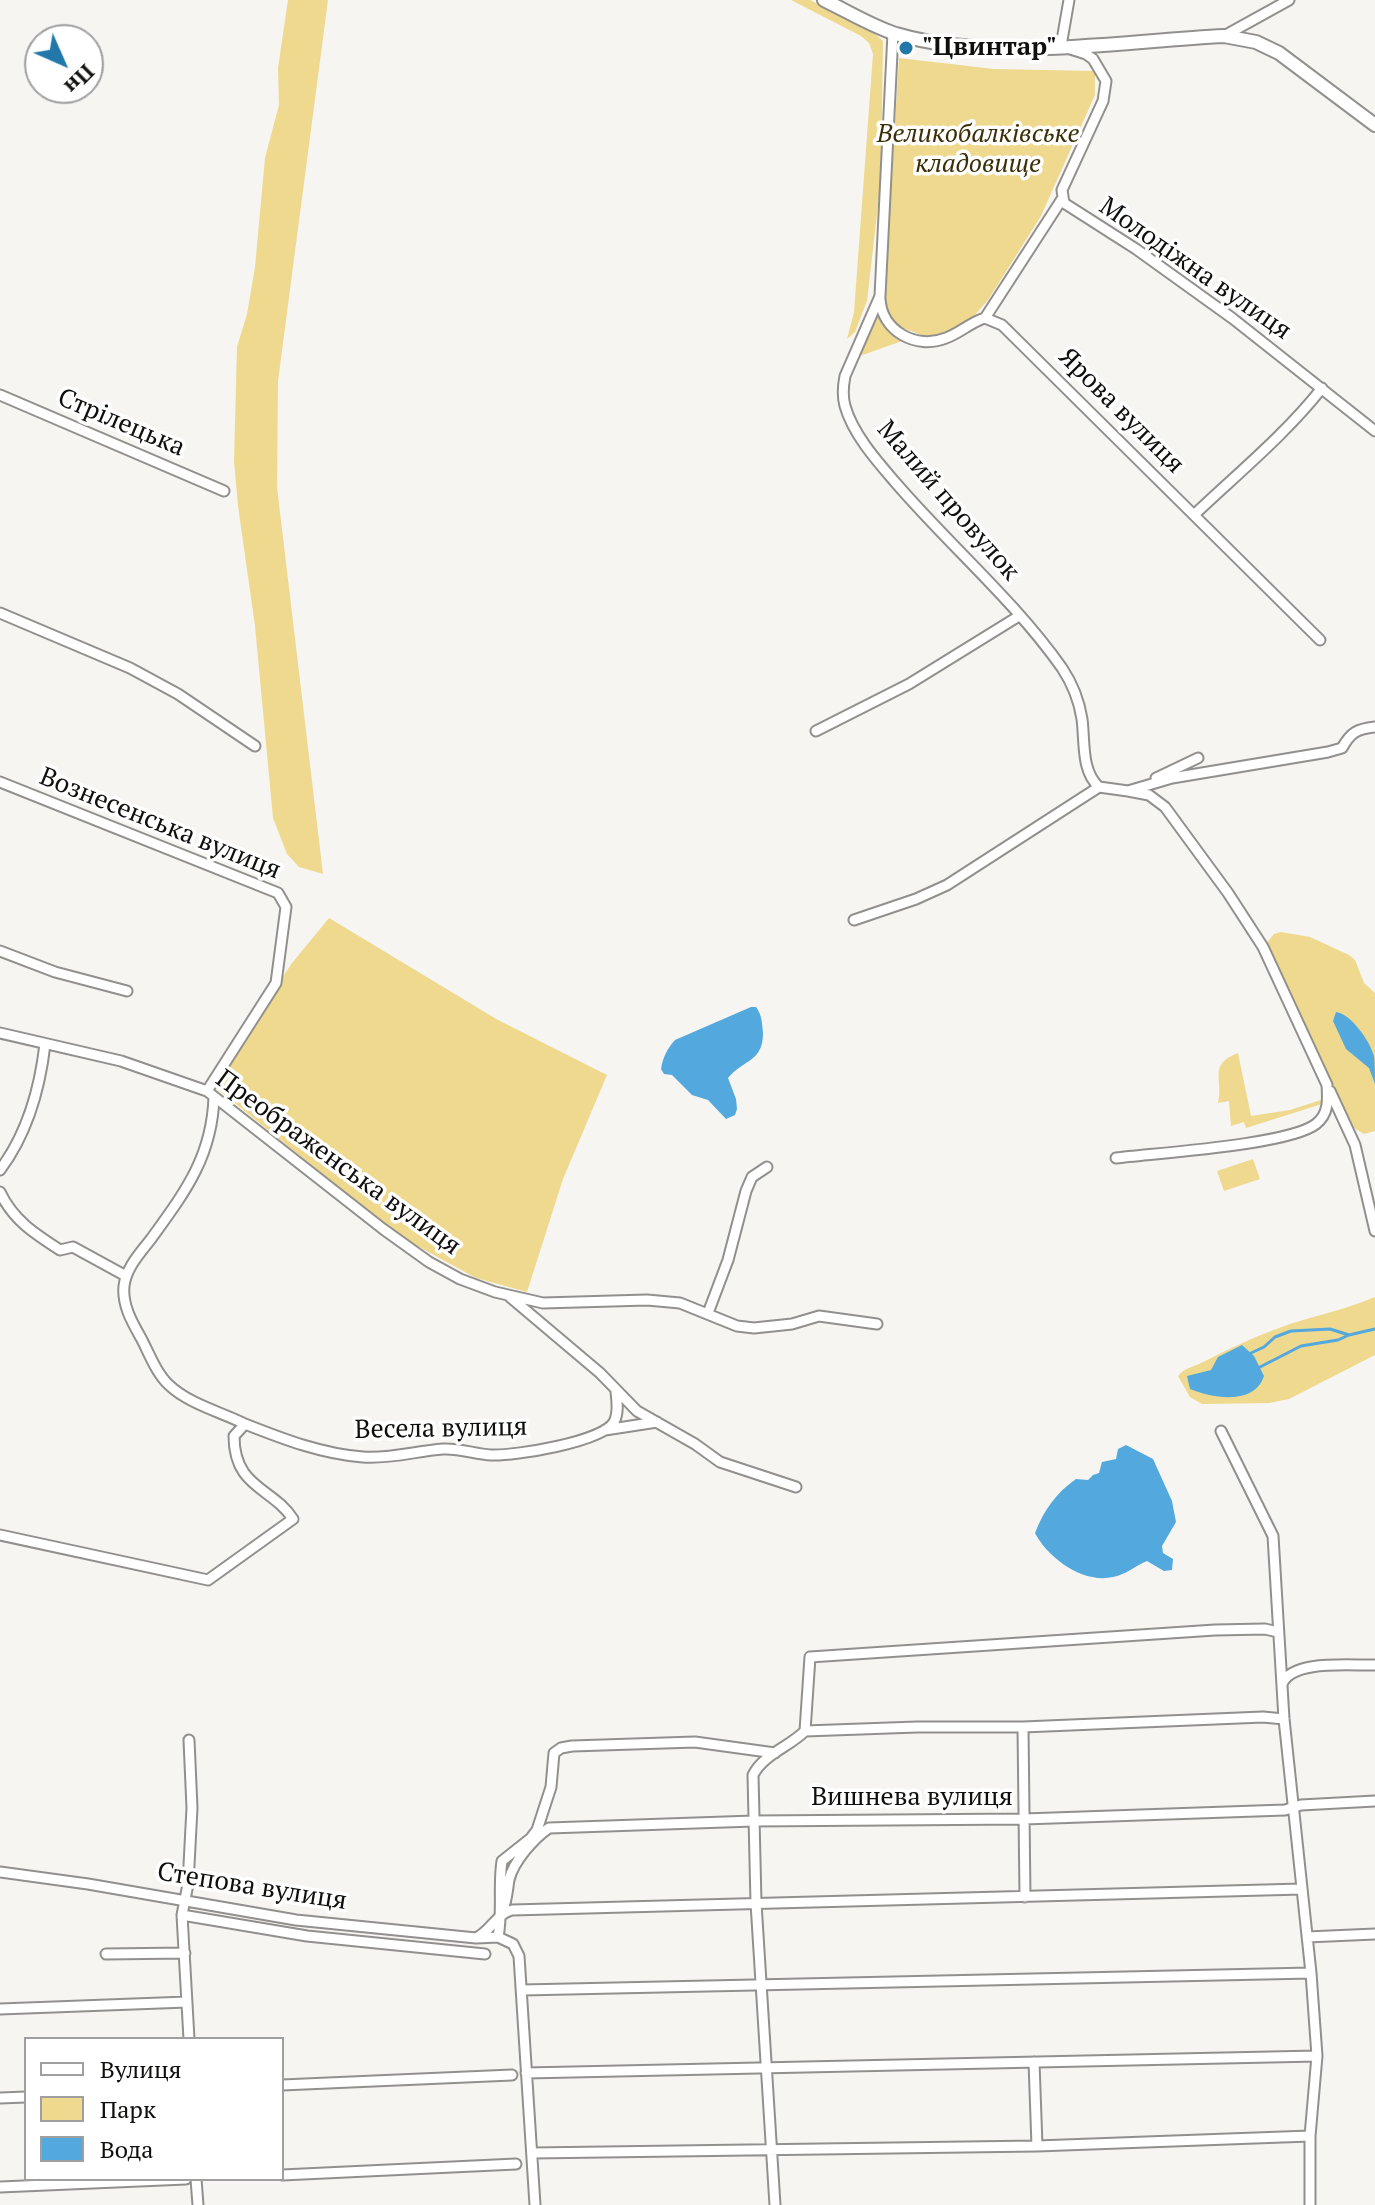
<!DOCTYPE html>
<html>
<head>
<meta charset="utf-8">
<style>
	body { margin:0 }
	#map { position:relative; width:1375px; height:2205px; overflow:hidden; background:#f6f5f1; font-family:"PT Serif",serif }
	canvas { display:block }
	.legend { position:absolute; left:24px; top:2037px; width:260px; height:144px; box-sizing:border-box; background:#fff; border:2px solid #9f9f9f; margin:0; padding:10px 14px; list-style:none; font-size:24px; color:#0f0f0e }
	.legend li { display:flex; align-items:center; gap:16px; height:40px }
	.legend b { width:40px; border:2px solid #9f9f9f }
	.north { position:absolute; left:24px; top:24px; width:80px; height:80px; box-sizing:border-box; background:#fff; border:2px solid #9f9f9f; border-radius:50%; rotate:135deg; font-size:22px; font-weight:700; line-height:32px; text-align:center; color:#0f0f0e }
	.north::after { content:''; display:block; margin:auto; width:28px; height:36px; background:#2278a8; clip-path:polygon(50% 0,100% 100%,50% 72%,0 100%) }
</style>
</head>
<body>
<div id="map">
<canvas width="1375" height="2205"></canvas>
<ul class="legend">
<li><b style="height:10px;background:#fff"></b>Вулиця</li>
<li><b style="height:22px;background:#efd98f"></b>Парк</li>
<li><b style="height:22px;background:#53a8dd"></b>Вода</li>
</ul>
<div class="north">Пн</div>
</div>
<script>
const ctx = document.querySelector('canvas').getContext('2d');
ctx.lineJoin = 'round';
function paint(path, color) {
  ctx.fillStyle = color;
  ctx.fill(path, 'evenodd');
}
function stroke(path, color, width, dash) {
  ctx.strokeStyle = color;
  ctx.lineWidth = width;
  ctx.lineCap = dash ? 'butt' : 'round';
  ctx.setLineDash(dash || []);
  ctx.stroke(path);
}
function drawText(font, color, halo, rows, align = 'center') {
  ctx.font = font + ' "PT Serif",serif';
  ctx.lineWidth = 7;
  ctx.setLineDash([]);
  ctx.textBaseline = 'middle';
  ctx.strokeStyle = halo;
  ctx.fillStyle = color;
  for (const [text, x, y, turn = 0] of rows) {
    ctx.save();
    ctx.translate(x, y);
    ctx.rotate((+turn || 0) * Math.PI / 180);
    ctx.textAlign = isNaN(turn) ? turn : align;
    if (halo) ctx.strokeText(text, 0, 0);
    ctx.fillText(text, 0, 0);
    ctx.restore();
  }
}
const green = new Path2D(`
	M288 0H328L278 381 277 487 323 874 299 867 287 854 273 818 255 626 238 506 234 461 237 347 247 314 255 267 265 158 279 105 278 68Z
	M791 0H810L874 33 883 41 881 179 867 301 855 332 847 339 854 312 873 54 869 43 861 36Z
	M899 58 994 69 1095 71V95L1041 216 988 300 974 316 956 329 940 336H924L898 326 889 317 884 303Z
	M877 314 887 329 905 340 857 357Z
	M329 918 498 1020 607 1075 563 1179 527 1292 476 1278 401 1237 211 1084 292 963Z
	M1281 932 1310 937 1349 955 1355 960 1364 983 1375 993V1131L1364 1134 1354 1128 1273 963 1266 944 1274 934Z
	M1238 1053 1251 1116 1290 1110 1324 1099 1322 1104 1246 1128 1244 1122 1231 1126 1229 1101 1218 1103C1224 1079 1207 1065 1238 1053Z
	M1253 1159 1260 1179 1224 1191 1217 1171Z
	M1375 1297V1355L1289 1399 1269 1403 1202 1404 1190 1397 1178 1376C1185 1368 1190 1368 1199 1364 1225 1351 1251 1338 1279 1328 1311 1316 1343 1311 1375 1297Z`);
const water = new Path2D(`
	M751 1007H756C762 1015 762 1023 763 1033 763 1062 744 1059 728 1078L736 1099 737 1109 735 1115 726 1119 708 1100 692 1095 672 1075 664 1074 661 1069C663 1057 667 1049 675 1040Z
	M1336 1012C1351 1014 1370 1041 1374 1056 1375 1064 1375 1075 1375 1084L1369 1068 1346 1049 1333 1021Z
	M1242 1345 1254 1356 1264 1376C1254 1406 1212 1398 1190 1389L1187 1376 1211 1370 1218 1357Z
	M1126 1445 1153 1459 1172 1501 1176 1522 1162 1546 1163 1553 1173 1559 1172 1570 1164 1571 1147 1561C1135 1566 1125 1575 1113 1577 1083 1584 1048 1558 1035 1533 1044 1510 1056 1493 1076 1479L1088 1480 1093 1475 1099 1473 1102 1462 1116 1459 1118 1449Z`);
const stream = new Path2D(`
	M1251 1353 1264 1347 1275 1337 1291 1331 1330 1329 1349 1335 1375 1329
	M1260 1367 1301 1346 1338 1340 1349 1335`);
const minor = new Path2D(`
	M1069 0 1061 46 1086 54 1093 59 1106 81 1103 101 1062 190 1064 203 1136 249 1232 318 1375 431
	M893 33 880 296 845 376C843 386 842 395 845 406 853 434 876 460 895 482 949 545 1014 600 1062 668 1072 683 1079 700 1082 719 1085 742 1081 771 1099 787
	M1224 36 1289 0
	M880 299C882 331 916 350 946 338 960 333 971 322 985 318L1002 325 1320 640
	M985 318 1062 199
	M0 395 224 491
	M1194 515C1237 474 1285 435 1322 388
	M0 613 130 668 178 694 255 746
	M816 731 909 684 1019 616
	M1156 778 1198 758
	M0 782 278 893 286 907 276 983 207 1091
	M854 920 916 899 947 885 1099 787 1128 791 1172 778 1328 752 1342 748C1351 732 1357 729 1375 727
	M0 951 55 972 127 991
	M0 1033 121 1061 207 1091 383 1229 429 1262 460 1279 495 1292 543 1303 647 1300 680 1303 737 1326 754 1328 792 1324 819 1316 877 1324
	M1330 1091 1355 1145 1375 1231
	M214 1097C212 1157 185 1192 151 1239 140 1253 126 1268 124 1286 122 1305 132 1322 141 1338 149 1353 156 1373 169 1385 189 1404 221 1412 245 1424
	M1116 1158C1156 1153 1289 1145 1316 1124 1329 1114 1328 1099 1327 1085L1263 947 1228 893 1165 807 1149 795 1128 791
	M0 1170C27 1134 40 1088 45 1044
	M0 1192C13 1220 35 1234 60 1250L73 1247 126 1276
	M510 1297 600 1373 637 1411 695 1444 720 1462 796 1487
	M708 1313 728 1260 746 1191 752 1177 767 1167
	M605 1430 657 1422
	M1221 1431 1273 1536 1284 1719 1311 1973 1317 2056 1310 2136V2205
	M0 1535 208 1580 293 1519C272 1487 234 1488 234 1436L245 1424C283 1439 322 1454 363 1457 391 1459 416 1451 443 1449 459 1448 475 1454 491 1455 515 1456 602 1442 614 1422 619 1413 617 1401 616 1392
	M1282 1684C1292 1659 1351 1666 1375 1665
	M1023 1727 1025 1897
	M805 1731 917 1727H1023L1263 1717 1284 1719
	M0 1872 88 1884 296 1920 476 1938 498 1937
	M502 1912C507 1901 507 1892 509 1880 513 1862 534 1838 549 1828L754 1821 1024 1819 1285 1810 1301 1805 1375 1801
	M182 1915 307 1936 485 1954
	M1307 1937 1375 1934
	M476 1938C491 1931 496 1914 512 1910L1302 1889
	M106 1954 185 1953
	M522 1990 1311 1973
	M0 2009 187 2002
	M189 2039 182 1915 188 1884 192 1808 189 1740
	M1034 2062 1037 2146
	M526 2073 1317 2056
	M282 2085 512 2075
	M0 2098 26 2097
	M532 2153 1037 2146 1310 2136
	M282 2175 516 2164
	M196 2179 198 2205
	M0 2187 186 2179
	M535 2205 519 1956 513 1944 498 1937C503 1911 498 1887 502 1861L531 1838 537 1830 551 1787 554 1753 561 1748 572 1746 695 1742 775 1753
	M775 2205 756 1903 753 1775C764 1754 789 1747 805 1731L810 1657 1215 1630 1265 1629 1278 1632`);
const tertiary = new Path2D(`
	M824 0C847 11 871 26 896 34 995 63 1121 41 1224 36L1256 42 1279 53 1375 125`);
const markers = [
	[906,48,8,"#2278a8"]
];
const poiNames = [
	["\"Цвинтар\"",922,48]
];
const parkNames = [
	["Великобалківське",978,135],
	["кладовище",978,165]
];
const streetNames = [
	["Молодіжна вулиця",1195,269,35],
	["Ярова вулиця",1121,411,45],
	["Стрілецька",121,423,23],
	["Малий провулок",948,501,49],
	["Вознесенська вулиця",160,824,22],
	["Преображенська вулиця",338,1163,36],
	["Весела вулиця",441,1429,-1],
	["Вишнева вулиця",912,1798],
	["Степова вулиця",252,1887,9]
];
paint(green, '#efd98f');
paint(water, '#53a8dd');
stroke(stream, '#53a8dd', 3);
stroke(minor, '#91908d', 13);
stroke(tertiary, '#91908d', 16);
stroke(minor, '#fff', 9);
stroke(tertiary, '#fff', 12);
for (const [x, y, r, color] of markers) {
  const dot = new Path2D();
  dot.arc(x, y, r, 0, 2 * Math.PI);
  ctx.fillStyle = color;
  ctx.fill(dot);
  stroke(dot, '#fff', 3);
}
drawText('bold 26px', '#0f0f0e', '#fff', poiNames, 'left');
drawText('italic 26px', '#3b2f07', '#fff', parkNames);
drawText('26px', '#0f0f0e', '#fff', streetNames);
</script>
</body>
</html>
